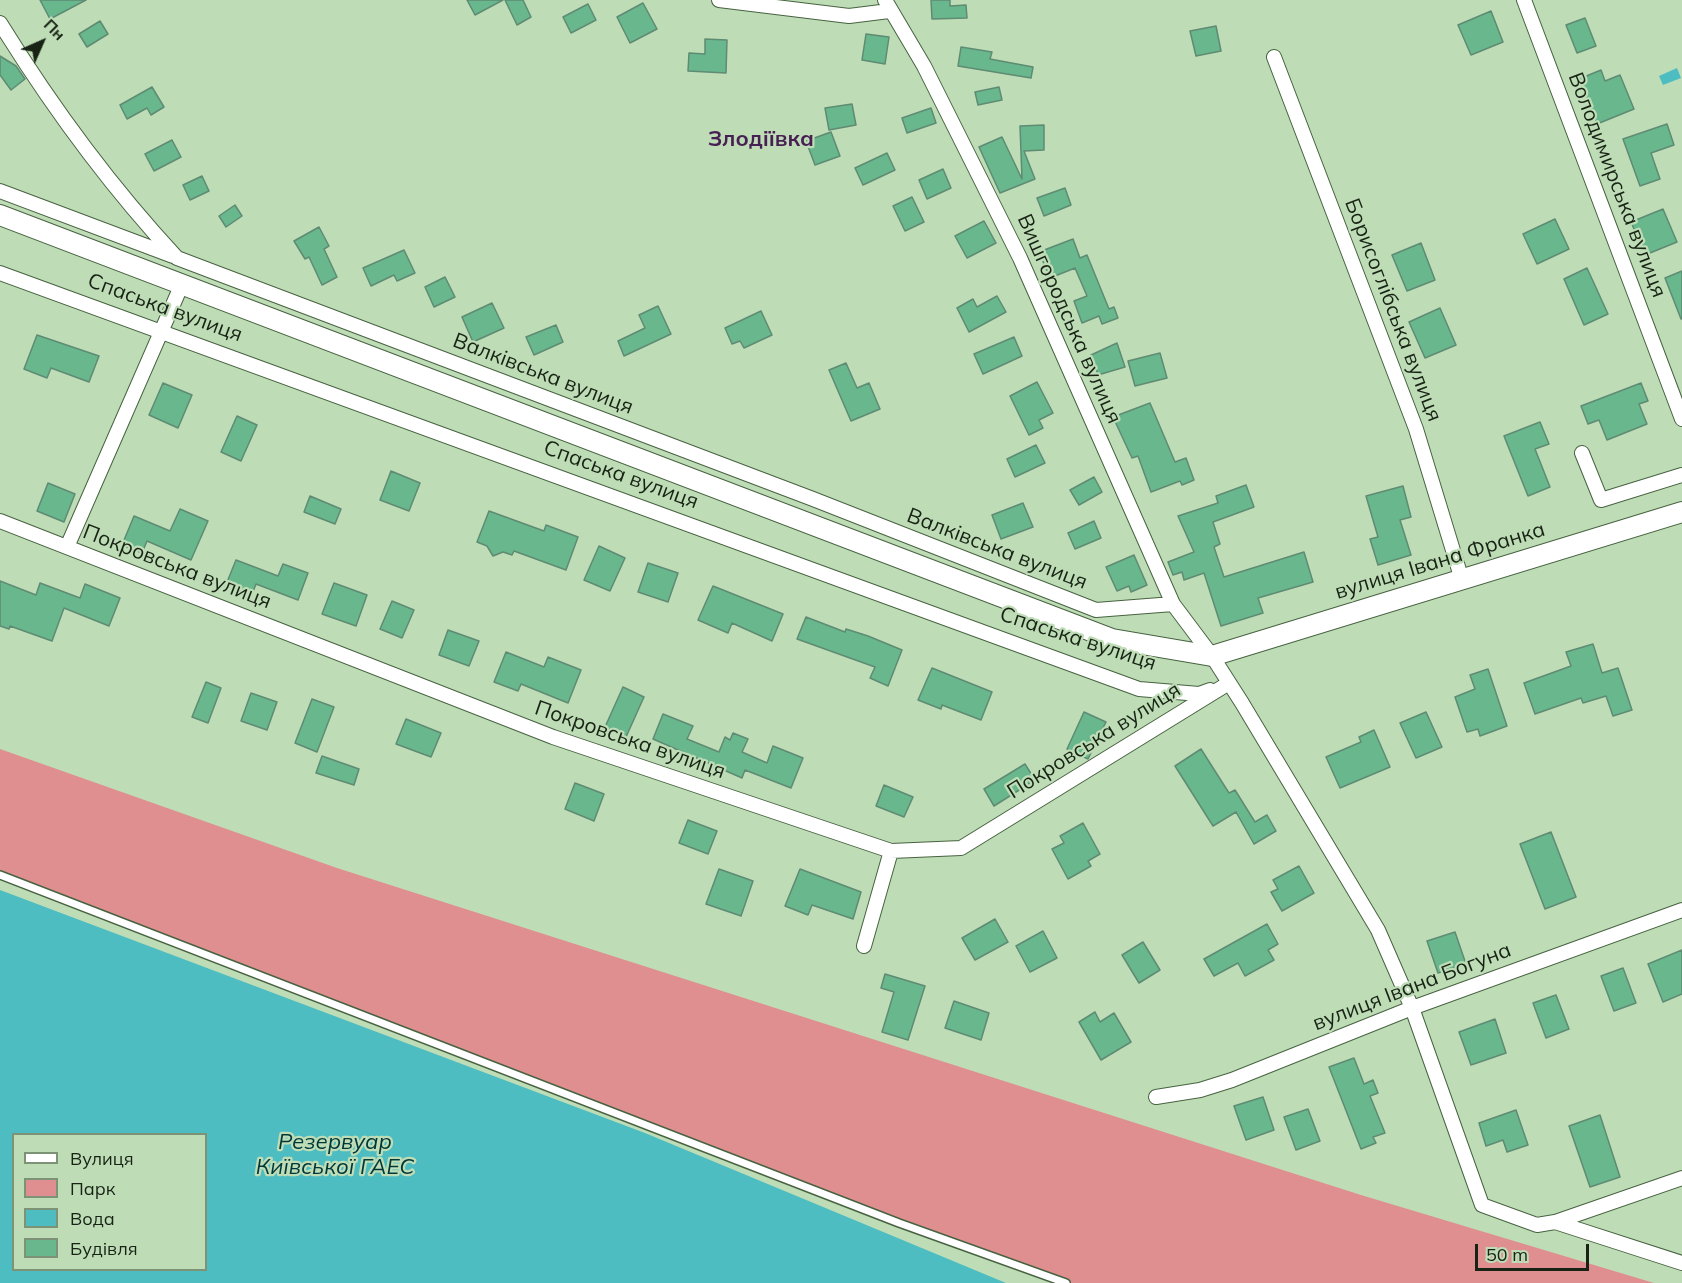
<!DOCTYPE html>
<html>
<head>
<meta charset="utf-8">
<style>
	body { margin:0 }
	#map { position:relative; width:1682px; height:1283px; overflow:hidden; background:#beddb6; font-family:Mulish,sans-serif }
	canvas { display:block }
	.legend { position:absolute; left:12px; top:1133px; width:195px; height:138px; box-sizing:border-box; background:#beddb6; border:2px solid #7c9376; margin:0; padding:8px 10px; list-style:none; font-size:18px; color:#182315 }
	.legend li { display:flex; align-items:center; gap:12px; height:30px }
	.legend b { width:30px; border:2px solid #7c9376 }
	.north { position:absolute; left:12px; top:12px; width:60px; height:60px; -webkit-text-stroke:4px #beddb6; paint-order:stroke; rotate:45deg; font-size:16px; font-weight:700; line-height:24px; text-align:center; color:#182315 }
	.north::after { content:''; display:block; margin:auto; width:21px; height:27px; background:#182315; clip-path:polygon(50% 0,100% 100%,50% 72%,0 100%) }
	.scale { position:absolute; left:1475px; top:1244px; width:114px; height:27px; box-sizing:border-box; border:3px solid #182315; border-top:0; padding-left:8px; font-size:18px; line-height:21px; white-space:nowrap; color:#182315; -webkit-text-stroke:4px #beddb6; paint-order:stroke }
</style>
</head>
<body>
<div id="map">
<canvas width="1682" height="1283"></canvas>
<ul class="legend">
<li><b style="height:8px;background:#fff"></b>Вулиця</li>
<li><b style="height:16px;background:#df8f90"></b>Парк</li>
<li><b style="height:16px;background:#4dbdc2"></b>Вода</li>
<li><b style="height:16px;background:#68b78d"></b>Будівля</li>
</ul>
<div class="north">Пн</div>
<div class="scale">50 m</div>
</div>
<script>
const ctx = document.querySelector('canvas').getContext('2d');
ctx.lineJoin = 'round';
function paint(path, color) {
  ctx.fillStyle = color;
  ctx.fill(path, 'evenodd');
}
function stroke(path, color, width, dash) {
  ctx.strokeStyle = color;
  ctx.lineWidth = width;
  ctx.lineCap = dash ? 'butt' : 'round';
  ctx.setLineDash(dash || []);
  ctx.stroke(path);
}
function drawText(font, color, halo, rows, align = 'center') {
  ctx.font = font + ' Mulish,sans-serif';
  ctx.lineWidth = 4.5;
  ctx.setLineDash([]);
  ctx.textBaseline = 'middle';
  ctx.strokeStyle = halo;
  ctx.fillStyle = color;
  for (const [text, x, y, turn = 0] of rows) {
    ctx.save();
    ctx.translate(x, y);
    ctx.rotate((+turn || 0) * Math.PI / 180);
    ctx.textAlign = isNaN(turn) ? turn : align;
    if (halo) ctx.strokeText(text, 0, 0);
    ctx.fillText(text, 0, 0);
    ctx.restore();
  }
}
const green = new Path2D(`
	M0 749 337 868 1361 1195 1654 1283H1066L899 1223 0 875Z`);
const water = new Path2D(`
	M1677 68 1681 78 1663 85 1659 76Z
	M0 890 645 1133 1006 1283H0ZM206 1134V1270H14V1134Z`);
const building = new Path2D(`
	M40 0H86L50 19Z
	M467 0H503L475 15Z
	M505 0H523L531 17 517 25Z
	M931 0H950V6L966 5 967 18 932 19Z
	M643 3 657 29 630 43 617 17Z
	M588 4 596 20 571 33 563 17Z
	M1491 11 1503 42 1471 55 1458 25Z
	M1585 18 1596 46 1577 53 1566 25Z
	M100 21 108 34 87 47 79 34Z
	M1216 26 1221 51 1196 56 1190 31Z
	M866 34 889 37 885 64 862 60Z
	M705 39 727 40 726 73 688 71 689 53 705 54Z
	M961 47 992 52 990 59 1033 67 1031 78 958 66Z
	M0 56 16 66 25 79 11 90 0 75Z
	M1601 70 1605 81 1620 75 1634 109 1597 124 1579 79Z
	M152 87 164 107 151 115 147 108 127 119 120 105Z
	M999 87 1002 100 978 105 975 92Z
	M852 104 856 125 829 130 825 108Z
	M931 108 936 123 907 133 902 118Z
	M1667 124 1674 145 1651 153 1660 179 1640 186 1623 139Z
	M1044 125V150L1024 151 1035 179 1000 193 979 147 1002 137 1022 179 1020 126Z
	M831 132 840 156 815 165 806 141Z
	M172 140 181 157 154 171 145 154Z
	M887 153 895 170 863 185 855 168Z
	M943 169 951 188 927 199 919 180Z
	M202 176 209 191 190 200 183 185Z
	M1065 188 1071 205 1044 216 1037 198Z
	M912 197 924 222 905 231 893 206Z
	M235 205 242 216 226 227 219 216Z
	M1663 209 1677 242 1645 255 1631 222Z
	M1555 219 1569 249 1537 264 1523 234Z
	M984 221 996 243 967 258 955 236Z
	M319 227 329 246 324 249 337 277 322 285 309 257 305 259 294 241Z
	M1073 239 1080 258 1087 255 1109 309 1114 307 1118 318 1102 324 1099 316 1082 323 1074 301 1087 296 1075 268 1050 278 1039 252Z
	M1421 243 1435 280 1407 291 1392 255Z
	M404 250 415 273 397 281 394 275 371 286 363 268Z
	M1587 268 1608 314 1584 325 1564 279Z
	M1682 271V319H1681L1665 278Z
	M445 277 455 297 434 307 425 287Z
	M997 296 1006 312 969 332 957 308 973 299 977 307Z
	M492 303 504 328 473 342 462 317Z
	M658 306 671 334 624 356 618 341 645 328 639 315Z
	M1440 308 1456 345 1425 358 1409 322Z
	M761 311 772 335 744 348 740 341 732 344 725 328Z
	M556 325 563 342 534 355 526 337Z
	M37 335 99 356 89 382 51 368 47 378 24 369Z
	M1014 337 1022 356 983 374 974 354Z
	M1117 343 1125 367 1098 375 1091 355Z
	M1160 353 1167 378 1135 386 1128 361Z
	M846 363 857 388 869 383 880 409 851 421 829 370Z
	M1037 382 1053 413 1039 420 1043 428 1029 435 1010 396Z
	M163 383 192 395 178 428 149 415Z
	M1641 383 1648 401 1639 404 1647 424 1607 440 1599 420 1588 424 1581 406Z
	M1150 403 1175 462 1186 458 1194 480 1182 485 1180 481 1151 492 1138 456 1132 458 1113 417Z
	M237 416 257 425 241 461 221 452Z
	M1540 422 1549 444 1535 449 1550 487 1528 496 1504 436Z
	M1036 445 1045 463 1015 477 1007 459Z
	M391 471 420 483 409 511 380 500Z
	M1094 477 1102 492 1079 505 1070 490Z
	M48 483 75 494 64 522 37 511Z
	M1246 485 1254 507 1213 522 1220 544 1214 547 1224 577 1304 552 1313 582 1258 598 1263 613 1221 626 1204 573 1184 580 1182 572 1173 575 1168 562 1194 552 1178 516 1218 503 1216 496Z
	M1403 486 1411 517 1400 520 1411 555 1378 565 1370 539 1378 537 1366 496Z
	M310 496 341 509 335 524 304 512Z
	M1023 503 1033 527 1001 539 992 515Z
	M180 509 208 521 191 560 147 541 142 553 122 545 134 516 170 531Z
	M489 511 544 531 546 525 578 537 566 570 514 551 512 555 503 552 493 556 487 546 477 542Z
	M1094 521 1101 538 1075 549 1068 533Z
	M599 546 625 558 610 591 584 580Z
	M1134 555 1147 585 1131 592 1129 586 1117 591 1106 567Z
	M236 560 278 576 283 564 308 573 298 600 256 584 251 597 225 587Z
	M648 563 678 573 668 602 638 592Z
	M0 581 36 595 40 583 80 598 85 584 120 598 109 626 64 608 52 641 10 626 9 629 0 626Z
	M334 583 367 595 356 626 322 614Z
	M713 586 783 614 772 641 732 623 728 633 698 620Z
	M392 601 414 610 402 638 380 629Z
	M806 617 845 632 846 629 868 636 902 650 888 686 870 678 875 667 797 639Z
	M448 630 479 641 469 666 439 655Z
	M1593 644 1602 673 1618 668 1632 710 1613 716 1606 696 1583 703 1581 698 1535 714 1524 683 1571 666 1566 652Z
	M506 652 544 667 548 657 581 670 568 703 521 684 518 691 494 682Z
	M932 668 992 692 981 720 942 705 941 709 918 700Z
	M1488 669 1507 726 1480 736 1478 729 1467 732 1455 697 1475 689 1470 675Z
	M206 682 221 688 208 723 192 717Z
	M623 687 644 697 626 737 605 727Z
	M251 693 277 702 267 730 241 721Z
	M312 699 334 707 317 752 295 743Z
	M1084 712 1106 722 1088 759 1067 749Z
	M1426 712 1442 747 1416 758 1400 723Z
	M663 714 693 726 687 739 719 752 725 737 730 740 733 733 748 739 742 752 767 763 773 746 803 758 791 788 745 770 742 778 653 739Z
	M406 719 441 733 431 757 396 744Z
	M1374 730 1390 767 1340 788 1326 757 1361 742 1359 737Z
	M1201 749 1229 793 1235 790 1255 822 1267 815 1276 831 1254 844 1236 812 1213 826 1175 766Z
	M322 756 359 769 354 785 316 773Z
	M1025 764 1035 780 994 806 984 789Z
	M575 783 604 794 594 821 565 809Z
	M884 785 913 797 904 817 876 806Z
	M688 820 717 831 708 854 679 843Z
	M1083 823 1100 854 1088 861 1091 866 1068 879 1052 849 1064 843 1060 836Z
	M1551 832 1576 897 1545 909 1520 844Z
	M1299 866 1314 893 1282 911 1271 892 1278 889 1273 880Z
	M719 869 753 881 741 916 706 904Z
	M800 869 861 892 853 919 812 905 808 915 785 906Z
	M995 919 1008 942 975 960 962 938Z
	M1267 924 1278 944 1268 950 1274 960 1245 976 1238 963 1214 976 1204 959Z
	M1043 931 1057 958 1030 972 1016 946Z
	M1455 932 1466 964 1438 973 1427 941Z
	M1143 942 1160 970 1139 983 1122 955Z
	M1682 950V994L1663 1002 1648 964Z
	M1623 968 1636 1003 1614 1011 1601 976Z
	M885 974 925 986 908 1040 882 1032 894 992 881 988Z
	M1556 995 1569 1029 1546 1038 1533 1003Z
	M954 1001 989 1013 981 1040 945 1028Z
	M1095 1012 1100 1022 1114 1013 1131 1042 1101 1060 1079 1022Z
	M1495 1019 1506 1053 1471 1065 1459 1032Z
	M1354 1058 1364 1084 1373 1080 1378 1093 1370 1096 1385 1133 1373 1137 1376 1143 1361 1149 1329 1067Z
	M1263 1097 1274 1130 1246 1140 1234 1106Z
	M1308 1109 1320 1141 1296 1150 1284 1117Z
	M1516 1110 1528 1145 1507 1152 1503 1140 1486 1146 1479 1123Z
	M1600 1115 1620 1177 1590 1187 1569 1126Z`);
const lane = new Path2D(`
	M0 875 899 1223 1066 1283`);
const street = new Path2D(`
	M719 0 849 16 889 11
	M885 0 924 66 1020 258 1173 604 1212 656 1242 703 1378 930 1412 1008 1482 1205 1537 1225 1555 1222 1682 1263
	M1524 0 1682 419
	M0 23C52 107 110 186 177 258L813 499 1096 610 1173 604
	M1274 57 1416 429 1462 580
	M0 191 173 256
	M0 273 1139 689 1199 694 1210 690
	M1582 453 1601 500 1682 475
	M0 521 553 737 891 851 961 848 1229 683
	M67 547 182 284
	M864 946 891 851
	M1156 1097 1200 1090 1232 1080 1412 1008 1682 910
	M1555 1222 1682 1178`);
const secondary = new Path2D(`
	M0 215 1112 639 1212 656 1682 512`);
const streetNames = [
	["Володимирська вулиця",1617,185,69],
	["Спаська вулиця",165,308,20],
	["Борисоглібська вулиця",1393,310,69],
	["Вишгородська вулиця",1069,319,66],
	["Валківська вулиця",543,374,21],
	["Спаська вулиця",621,475,20],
	["Валківська вулиця",997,549,21],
	["вулиця Івана Франка",1440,561,-17],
	["Покровська вулиця",177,567,21],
	["Спаська вулиця",1078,639,18],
	["Покровська вулиця",630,740,19],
	["Покровська вулиця",1094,741,-32],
	["вулиця Івана Богуна",1412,987,-21]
];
const neighbourhoodNames = [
	["Злодіївка",761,139]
];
const waterNames = [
	["Резервуар",335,1142],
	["Київської ГАЕС",335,1167]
];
paint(green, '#df8f90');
paint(water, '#4dbdc2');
paint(building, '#68b78d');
stroke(building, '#5f8b73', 1.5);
stroke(lane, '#476240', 10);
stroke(street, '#476240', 16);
stroke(secondary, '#476240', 22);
stroke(lane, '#fff', 7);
stroke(street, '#fff', 14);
stroke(secondary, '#fff', 20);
drawText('21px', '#182315', '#beddb6', streetNames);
drawText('bold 22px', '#481f53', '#beddb6', neighbourhoodNames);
drawText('italic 22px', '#003739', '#beddb6', waterNames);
</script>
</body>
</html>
